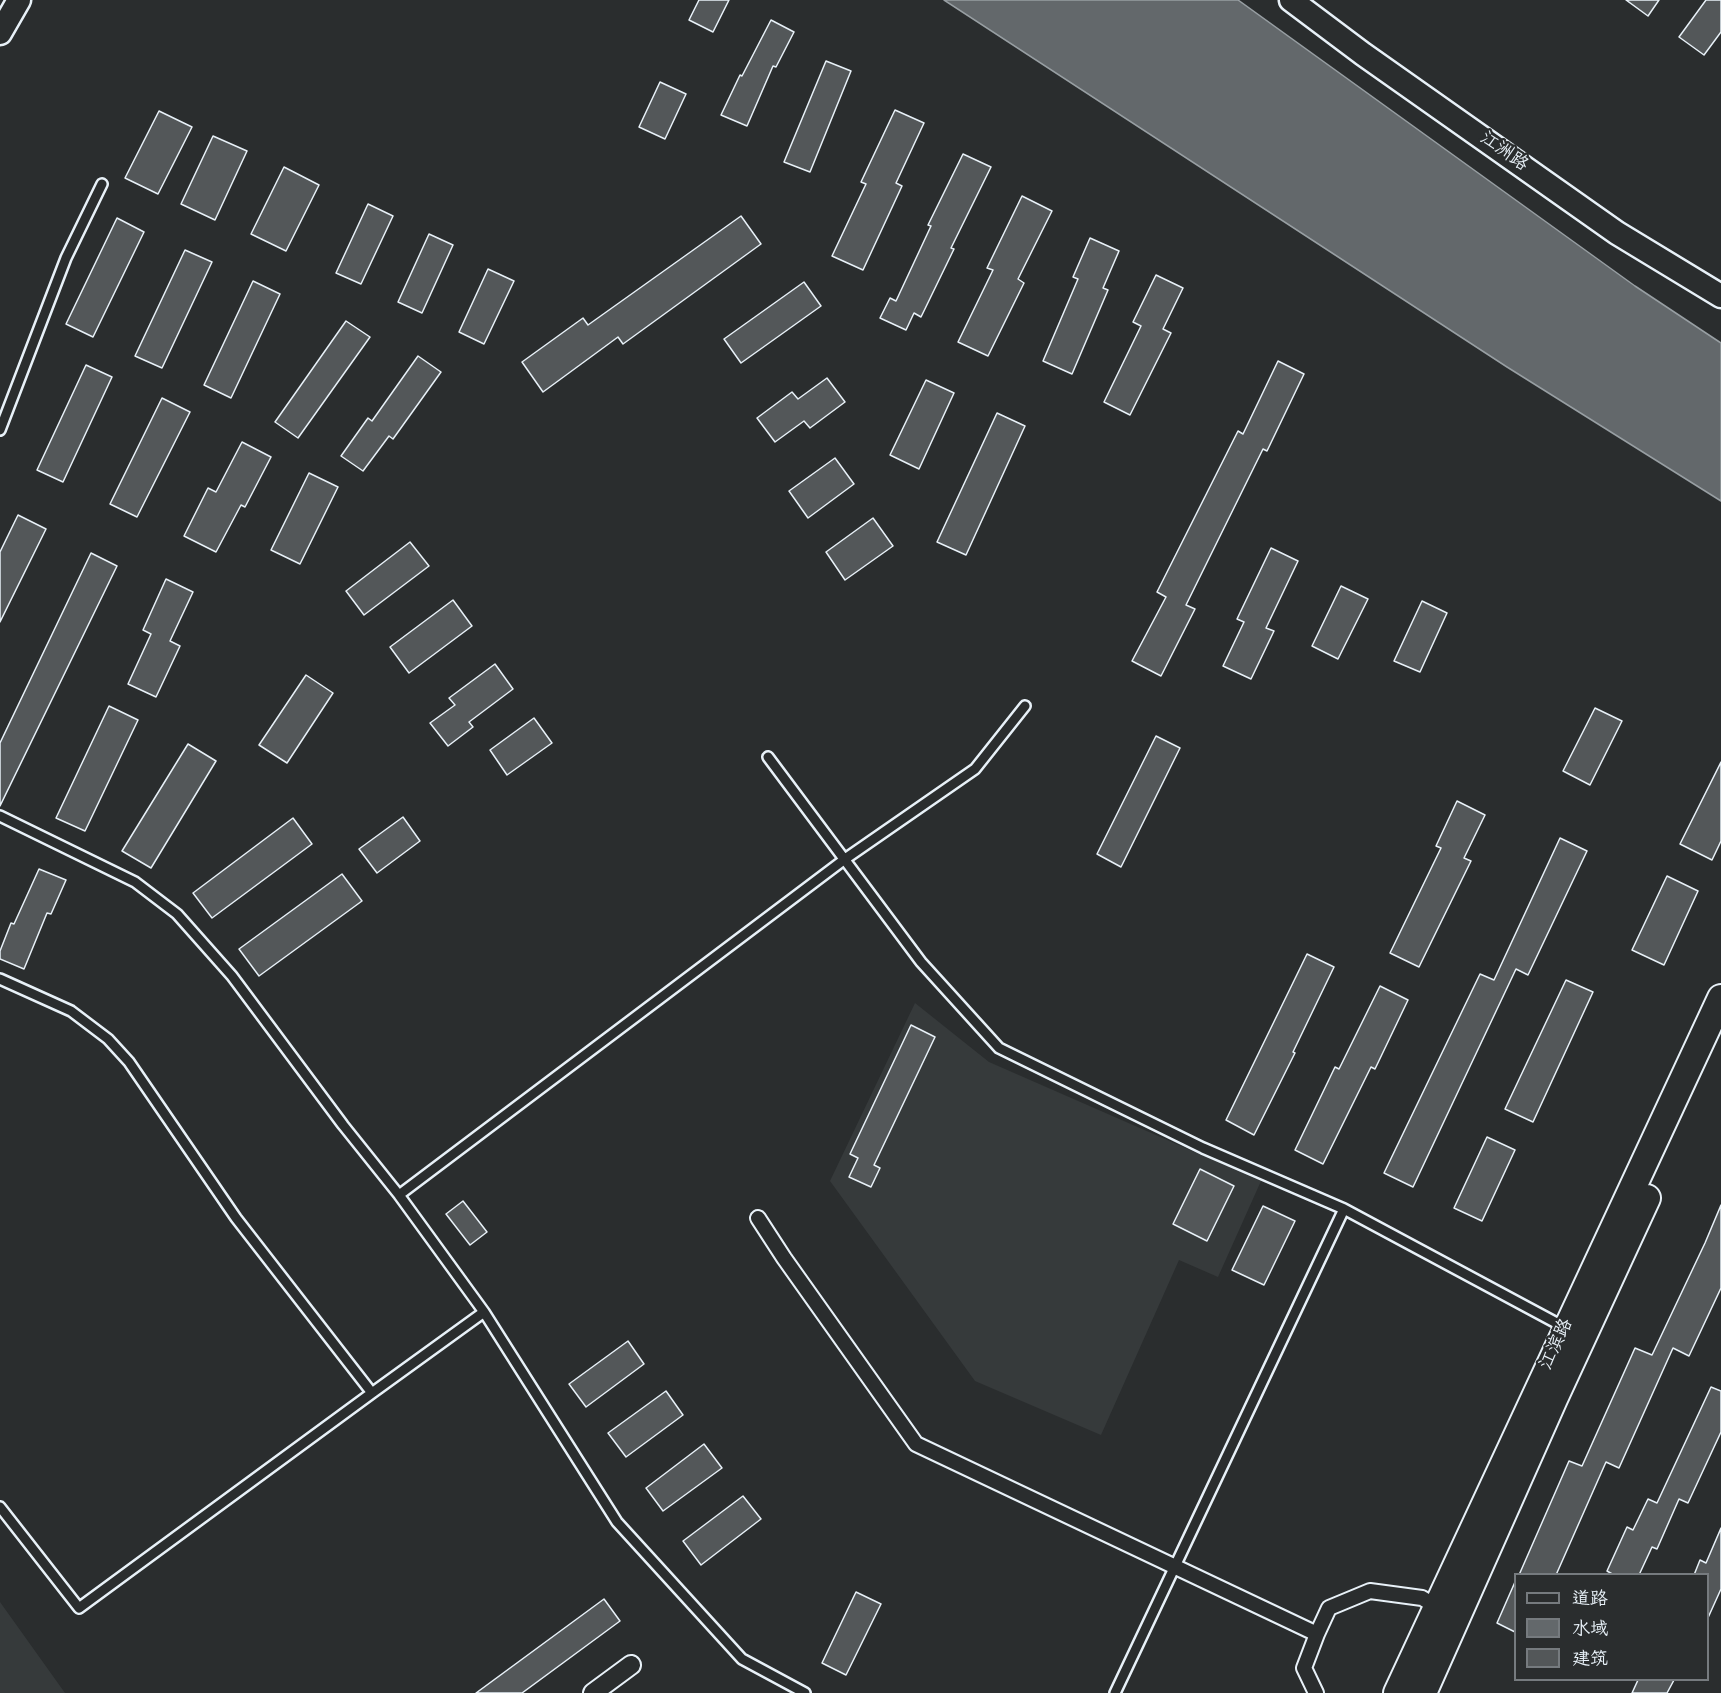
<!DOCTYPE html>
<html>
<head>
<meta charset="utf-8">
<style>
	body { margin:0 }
	#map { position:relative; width:1721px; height:1693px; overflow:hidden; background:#2a2d2e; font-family:"Gochi Hand","LXGW WenKai TC",sans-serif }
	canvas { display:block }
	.legend { position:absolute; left:1514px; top:1573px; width:195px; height:108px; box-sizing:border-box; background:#2a2d2e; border:2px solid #767b7f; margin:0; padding:8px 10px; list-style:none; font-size:18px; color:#e8f1f8 }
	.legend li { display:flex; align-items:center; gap:12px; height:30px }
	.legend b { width:30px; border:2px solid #767b7f }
</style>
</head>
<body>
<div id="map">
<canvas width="1721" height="1693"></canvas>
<ul class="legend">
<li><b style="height:8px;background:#2a2d2e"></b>道路</li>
<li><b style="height:16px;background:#63686b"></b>水域</li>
<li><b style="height:16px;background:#535759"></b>建筑</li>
</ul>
</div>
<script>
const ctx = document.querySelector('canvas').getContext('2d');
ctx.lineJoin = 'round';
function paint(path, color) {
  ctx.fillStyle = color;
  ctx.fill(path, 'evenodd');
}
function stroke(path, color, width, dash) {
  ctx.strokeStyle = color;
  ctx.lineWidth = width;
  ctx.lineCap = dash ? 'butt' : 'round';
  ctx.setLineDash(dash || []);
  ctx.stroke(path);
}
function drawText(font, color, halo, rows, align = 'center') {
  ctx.font = font + ' "Gochi Hand","LXGW WenKai TC",sans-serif';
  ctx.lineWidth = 4.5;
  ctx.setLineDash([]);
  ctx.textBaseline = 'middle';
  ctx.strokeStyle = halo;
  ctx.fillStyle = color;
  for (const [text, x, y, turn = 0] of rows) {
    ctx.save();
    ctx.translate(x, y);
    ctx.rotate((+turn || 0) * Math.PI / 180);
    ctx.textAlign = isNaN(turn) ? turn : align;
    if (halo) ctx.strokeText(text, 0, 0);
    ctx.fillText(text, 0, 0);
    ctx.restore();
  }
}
const built = new Path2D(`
	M915 1003 989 1062 1261 1181 1218 1277 1179 1260 1101 1435 975 1381 830 1181Z
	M0 1602 65 1693H0Z`);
const water = new Path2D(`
	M944 0H1238L1635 286 1721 343V501L1507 367Z`);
const building = new Path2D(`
	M699 0H729L713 32 689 20Z
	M1626 0H1659L1648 16Z
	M1706 0H1721V32L1704 55 1679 37Z
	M771 20 794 32 776 67 773 66 747 126 721 115 740 75 742 76Z
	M826 61 851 71 810 172 784 162Z
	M660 82 686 94 665 139 639 127Z
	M895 110 924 123 896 183 902 186 863 270 832 256 866 184 861 182Z
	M159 111 192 127 158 194 125 178Z
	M213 136 247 151 215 220 181 204Z
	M963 154 991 167 951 248 954 249 921 317 914 313 906 330 880 318 890 298 896 301 931 226 928 225Z
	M284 167 319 185 286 251 251 234Z
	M1022 196 1052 211 1018 279 1024 283 988 356 958 342 993 270 987 268Z
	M368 204 393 216 361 284 336 273Z
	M741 216 761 244 623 344 618 337 543 392 522 362 583 318 588 325Z
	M117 218 144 232 93 337 66 324Z
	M429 234 453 245 422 313 398 302Z
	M1090 238 1119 251 1103 288 1108 290 1072 374 1043 361 1078 279 1073 277Z
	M185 250 212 262 162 368 135 356Z
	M488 269 514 281 484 344 459 332Z
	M1156 275 1183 288 1163 329 1171 333 1130 415 1104 402 1141 326 1133 322Z
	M253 281 280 294 231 398 204 385Z
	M804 282 821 306 741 363 724 339Z
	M346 321 370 337 298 438 275 422Z
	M418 356 441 372 393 439 389 436 363 471 341 456 368 418 372 421Z
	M1278 361 1304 374 1267 451 1263 449 1186 605 1195 609 1161 676 1132 661 1166 597 1157 592 1238 431 1243 434Z
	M86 365 112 377 63 482 37 470Z
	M827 378 845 402 810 428 804 421 775 442 757 418 792 392 798 399Z
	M926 380 954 393 919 469 890 455Z
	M162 398 190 412 137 517 110 504Z
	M997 413 1025 426 966 555 937 542Z
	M242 442 271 457 245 507 241 505 216 552 184 536 208 488 216 492Z
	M835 458 854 484 808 518 789 491Z
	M309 473 338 487 300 564 271 550Z
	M18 515 46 529 0 622V552Z
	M873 518 893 546 845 580 826 552Z
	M410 542 429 566 364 615 346 591Z
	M1271 548 1298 561 1266 628 1274 631 1251 679 1223 666 1244 622 1237 619Z
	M91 553 117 566 0 806V743Z
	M166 579 193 592 170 641 180 646 156 697 128 684 151 634 143 630Z
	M1341 586 1368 599 1338 659 1312 646Z
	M453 600 472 626 409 673 390 647Z
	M1422 601 1447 613 1420 672 1394 661Z
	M495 664 513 689 469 722 473 727 448 746 430 723 455 705 449 698Z
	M306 675 333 693 287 763 259 745Z
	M109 706 138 720 85 831 56 818Z
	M1595 708 1622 721 1590 785 1563 771Z
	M534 718 552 743 507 775 490 750Z
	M1156 736 1180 748 1121 867 1097 854Z
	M188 744 216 761 151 868 122 851Z
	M1721 762V841L1712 860 1680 844Z
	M1457 801 1485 815 1464 858 1471 861 1419 967 1390 953 1441 848 1436 846Z
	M403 817 420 841 377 873 359 849Z
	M293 818 312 844 212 918 193 893Z
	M1560 838 1587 851 1528 975 1516 969 1413 1187 1384 1173 1480 974 1494 980Z
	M39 869 66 880 51 914 47 913 24 969 0 959V951L11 923 14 924Z
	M342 874 362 901 259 976 239 949Z
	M1667 876 1698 891 1664 965 1632 950Z
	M1307 954 1334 967 1293 1052 1295 1053 1254 1135 1226 1120Z
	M1566 980 1593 992 1533 1122 1505 1109Z
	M1380 986 1408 1000 1375 1069 1371 1067 1323 1164 1295 1150 1335 1067 1339 1069Z
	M911 1025 935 1037 874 1165 880 1168 871 1187 849 1177 858 1158 850 1154Z
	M1487 1137 1515 1150 1482 1221 1454 1208Z
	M1200 1169 1234 1186 1207 1241 1173 1224Z
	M463 1201 487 1232 470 1245 446 1214Z
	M1721 1205V1288L1689 1356 1673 1348 1619 1468 1606 1462 1556 1575H1519L1569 1461 1582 1466 1635 1348 1652 1355 1705 1243Z
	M1263 1206 1295 1221 1264 1285 1232 1270Z
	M628 1341 644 1364 586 1407 569 1384Z
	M1711 1387 1721 1391V1432L1688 1503 1679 1499 1657 1549 1652 1547 1639 1575H1614L1607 1571 1627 1527 1633 1530 1648 1499 1657 1503Z
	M666 1391 683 1415 626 1457 608 1433Z
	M704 1444 722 1468 663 1511 646 1488Z
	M743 1496 761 1519 701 1565 683 1541Z
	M1721 1528V1589L1707 1620V1575H1694L1700 1560 1706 1563Z
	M1515 1582V1632L1497 1623Z
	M856 1592 881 1604 846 1675 822 1663Z
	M604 1599 620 1621 522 1693H476Z
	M1638 1680H1674L1667 1693H1632Z`);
const service = new Path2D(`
	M0 430 66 258 102 184
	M768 757 921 962 999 1048 1203 1148 1344 1209 1564 1327
	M0 816 135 882 177 914 232 976 343 1125 399 1195 484 1312 617 1522 742 1659 805 1693
	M0 979 71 1011 108 1039 129 1062 236 1218 372 1393 484 1312
	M399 1195 845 859 975 769 1025 706
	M0 1507 79 1608 372 1393
	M1115 1693 1344 1209`);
const pedestrian = new Path2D(`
	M758 1218 784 1258 916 1444 1317 1634 1304 1668 1316 1693
	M1317 1634 1329 1608 1370 1591 1422 1598 1437 1607`);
const minor = new Path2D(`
	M593 1693 631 1665`);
const tertiary = new Path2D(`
	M1291 0 1363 54 1617 233 1721 296
	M0 33 19 0`);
const secondary = new Path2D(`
	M1397 1693 1721 998
	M1423 1693 1554 1399 1647 1198`);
const streetNames = [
	["江洲路",1503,153,35],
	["江滨路",1558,1345,-65]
];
paint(built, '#363a3b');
paint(water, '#63686b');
stroke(water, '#989fa3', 1.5);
paint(building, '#535759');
stroke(building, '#e8f1f8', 1.5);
stroke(service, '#e8f1f8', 14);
stroke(pedestrian, '#e8f1f8', 18);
stroke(minor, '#e8f1f8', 22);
stroke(tertiary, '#e8f1f8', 27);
stroke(secondary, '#e8f1f8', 30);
stroke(service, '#2a2d2e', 9);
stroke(pedestrian, '#2a2d2e', 14);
stroke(minor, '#2a2d2e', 18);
stroke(tertiary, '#2a2d2e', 22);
stroke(secondary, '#2a2d2e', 26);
drawText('18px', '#e8f1f8', '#2a2d2e', streetNames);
</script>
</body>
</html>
